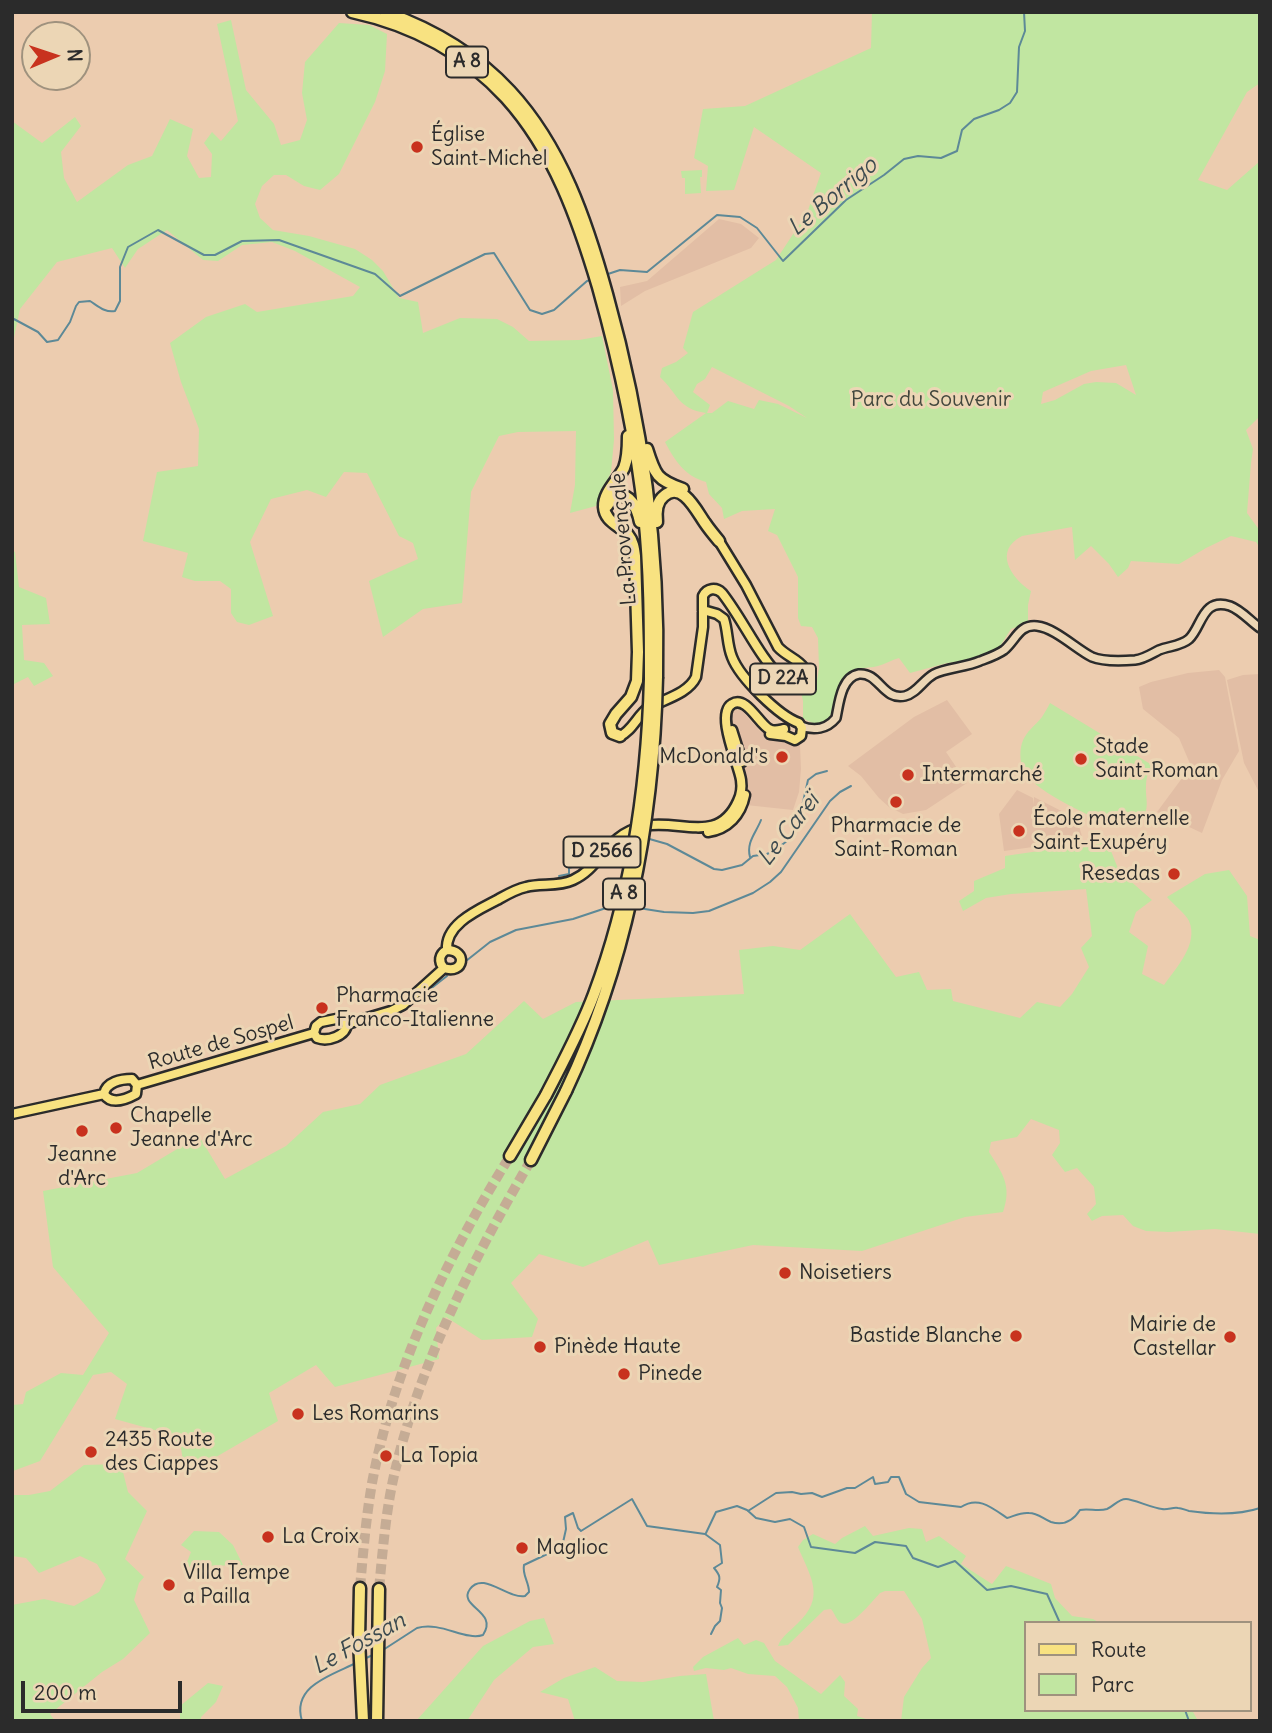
<!DOCTYPE html>
<html>
<head>
<meta charset="utf-8">
<style>
	body { margin:0 }
	#map { position:relative; width:1272px; height:1733px; overflow:hidden; background:#ecccaf; font-family:Delius,sans-serif }
	canvas { display:block }
	.frame { position:absolute; inset:0; border:14px solid #2b2b2b; pointer-events:none }
	.legend { position:absolute; left:1024px; top:1621px; width:228px; height:91px; box-sizing:border-box; background:#ecd6b5; border:2px solid #9f927e; margin:0; padding:9px 12px; list-style:none; font-size:21px; color:#2b2b2b }
	.legend li { display:flex; align-items:center; gap:14px; height:35px }
	.legend b { width:35px; border:2px solid #9f927e }
	.north { position:absolute; left:21px; top:21px; width:70px; height:70px; box-sizing:border-box; background:#ecd6b5; border:2px solid #9f927e; border-radius:50%; rotate:88deg; font-size:19px; font-weight:700; line-height:28px; text-align:center; color:#2b2b2b }
	.north::after { content:''; display:block; margin:auto; width:24px; height:32px; background:#c8321e; clip-path:polygon(50% 0,100% 100%,50% 72%,0 100%) }
	.scale { position:absolute; left:21px; top:1681px; width:161px; height:32px; box-sizing:border-box; border:4px solid #2b2b2b; border-top:0; padding-left:9px; font-size:21px; line-height:24px; white-space:nowrap; color:#2b2b2b; -webkit-text-stroke:5px #ecd6b5; paint-order:stroke }
</style>
</head>
<body>
<div id="map">
<canvas width="1272" height="1733"></canvas>
<div class="frame"></div>
<ul class="legend">
<li><b style="height:9px;background:#f8e281"></b>Route</li>
<li><b style="height:19px;background:#c1e6a1"></b>Parc</li>
</ul>
<div class="north">N</div>
<div class="scale">200 m</div>
</div>
<script>
const ctx = document.querySelector('canvas').getContext('2d');
ctx.lineJoin = 'round';
function paint(path, color) {
  ctx.fillStyle = color;
  ctx.fill(path, 'evenodd');
}
function stroke(path, color, width, dash) {
  ctx.strokeStyle = color;
  ctx.lineWidth = width;
  ctx.lineCap = dash ? 'butt' : 'round';
  ctx.setLineDash(dash || []);
  ctx.stroke(path);
}
function drawText(font, color, halo, rows, align = 'center') {
  ctx.font = font + ' Delius,sans-serif';
  ctx.lineWidth = 6;
  ctx.setLineDash([]);
  ctx.textBaseline = 'middle';
  ctx.strokeStyle = halo;
  ctx.fillStyle = color;
  for (const [text, x, y, turn = 0] of rows) {
    ctx.save();
    ctx.translate(x, y);
    ctx.rotate((+turn || 0) * Math.PI / 180);
    ctx.textAlign = isNaN(turn) ? turn : align;
    if (halo) ctx.strokeText(text, 0, 0);
    ctx.fillText(text, 0, 0);
    ctx.restore();
  }
}
const built = new Path2D(`
	M719 219 741 224 759 238 751 248 645 291 621 306 620 287 647 281Z
	M1219 670 1225 677 1239 751 1222 780 1202 833 1157 812 1191 766 1179 738 1143 709 1139 687 1151 682 1188 673Z
	M1260 674V794L1244 763 1227 680 1243 675Z
	M947 700 972 734 946 752 967 783 926 810 903 814 889 807 879 798 861 776 848 766 914 717Z
	M734 710H741L760 731 773 738 800 745 801 769 799 792 793 810 746 805 738 750 731 716Z
	M1017 790 1033 798 1034 805V797L1077 819 1083 840 1004 851 999 814Z`);
const green = new Path2D(`
	M872 12H1260V83L1247 92 1198 180 1227 190 1260 161V416L1246 430 1253 449 1251 463 1247 513 1260 531V548L1256 542 1231 536 1206 548 1179 564 1131 561 1128 568 1118 577 1109 564 1091 546 1075 560 1072 527 1022 536C993 551 1011 578 1031 591L1028 605V623L1011 629 997 651 968 661 947 663 910 673 899 658C892 660 885 664 878 666 866 669 852 666 843 678 832 691 838 741 803 718V701L801 692 816 687 819 668 818 638 812 627 801 626 798 618V577L777 535 768 531 775 509 742 511 724 519 722 508 709 494 706 482C685 476 675 461 665 442L706 413C678 409 678 394 660 377L662 368 676 362 688 353 683 348 693 312 776 260 807 213 821 173 754 127 734 190 706 191 708 166 694 158 703 109 745 106 871 48ZM1126 365 1136 395 1116 383 1096 382 1084 384 1055 400 1041 404 1043 392 1091 371ZM712 367 789 406 807 418 778 404 759 400 754 409 728 401 712 413H707L710 405 693 392 697 384 705 379Z
	M231 20 246 90 274 124 281 145 300 140 307 120 302 93 305 62 339 23 369 25 387 34 385 71 375 102 339 174 320 190 304 186 286 175H274L262 186 255 204 260 218 273 230 309 236 355 249 372 260 383 271 399 298 418 302 423 333 460 318 497 319 513 327 529 341 579 340 602 336 613 390 614 440 611 472 596 506 570 513 575 485 576 431 518 432 499 436 471 492 462 603 423 609 383 637 369 581 418 559 413 543 399 536 367 473 344 472 326 497 307 490 271 499 250 542 273 616 249 625 237 622 231 613V589L220 581H195L182 577 188 553 143 541 157 472 198 466 199 429 181 382 170 343 206 317 245 304 257 312 353 296 360 287 295 251 272 242 242 245 218 261 203 260 167 230 138 249 125 268 112 248 57 262 20 309 12 347V121L42 143 75 117 81 126 61 152 64 178 77 202 128 165 152 156 170 119 193 129 187 156 199 178 211 177 212 154 204 143 212 132 221 141 238 121 217 24Z
	M702 170V177H700L701 193 685 194V178H682L681 171Z
	M12 550 15 552 19 587 46 598 50 624 22 625 24 660 44 663 53 676 34 686 28 677 12 685Z
	M1050 703 1152 765C1148 772 1146 778 1146 786 1145 799 1152 813 1137 821 1131 825 1122 826 1115 827 1094 818 1038 793 1026 774 1020 765 1019 753 1022 743 1026 731 1035 726 1042 717 1045 712 1048 707 1050 703Z
	M1107 841 1119 871 1152 900 1136 912 1129 932 1148 946 1142 974 1164 985C1176 968 1199 944 1189 921 1186 914 1172 903 1167 897L1205 874 1229 870 1247 896 1250 936 1260 940V1234L1215 1229 1169 1232 1146 1231 1133 1226 1123 1215 1102 1216 1092 1221 1087 1214 1096 1204 1094 1187 1077 1168 1065 1172 1052 1155 1060 1143 1059 1130 1031 1119 1017 1137 991 1142 989 1152C1003 1174 1012 1186 1003 1212L965 1217 862 1251 753 1245 659 1265 648 1240 583 1267 539 1254 511 1283 538 1319 532 1337 482 1340 446 1317 436 1328 439 1359 335 1387 316 1365 269 1393 278 1421 185 1475 181 1448 169 1434 115 1419 127 1384 111 1372 93 1375 40 1461 13 1471 12 1405 23 1404 26 1392 61 1373 83 1375 109 1333 53 1267 43 1191 137 1173 199 1136 225 1179 286 1146 323 1112 360 1104 380 1085 466 1054 524 1001 543 1019 576 1002 744 994 739 950 773 946 800 950 850 914 896 977 919 972 927 990 951 989 953 1001 1020 1018 1037 1002 1060 1007 1072 994 1089 967 1081 948 1092 936 1086 889 1011 894 986 898 963 911 959 901 974 891V881L1005 868V856Z
	M121 1464 128 1492 147 1511 125 1559 144 1577 139 1583 134 1600 150 1633 123 1659 102 1672 50 1714 55 1721H12V1605L44 1599 74 1606 99 1592 106 1579 97 1564 80 1556 39 1573 26 1558 12 1556V1495H29L50 1491 84 1465Z
	M865 1526 873 1536 909 1528 922 1529 926 1542 939 1536 966 1556 961 1564 992 1584 1006 1566 1051 1584 1055 1598 1072 1616 1093 1619 1100 1623H1025V1710H1192L1198 1721H901L904 1697 922 1668 931 1658 922 1619 904 1591H885L880 1593C873 1600 851 1629 841 1623 837 1621 834 1612 831 1609L824 1610 788 1645 778 1646C781 1637 790 1631 797 1624 826 1597 811 1578 798 1547L803 1540 813 1534 835 1544 842 1538Z
	M194 1531 219 1532 233 1545 243 1565 207 1566 193 1577 185 1567 191 1552 181 1545Z
	M544 1618 554 1644 533 1647 494 1680 467 1721H416L483 1646 530 1621Z
	M738 1638 744 1645 756 1640 764 1643 775 1661 821 1694 840 1675 845 1682 844 1696 858 1709 857 1716 872 1721H799L798 1708 787 1687 775 1676 748 1674 731 1668 724 1670 706 1668 694 1671 693 1667 703 1657Z
	M595 1667 617 1681 643 1682 680 1676 706 1674 714 1721H575L568 1699 540 1692 564 1678Z
	M208 1683 223 1686 216 1702 201 1717V1721H180V1706Z`);
const stream = new Path2D(`
	M605 275 620 270 647 272 717 215 740 217 757 228 783 261 846 200 884 175 904 159 918 156 941 158 957 151 962 130 974 119 999 110 1010 103 1017 92 1019 47 1025 31 1024 12
	M12 318 38 332 47 342 58 340 70 322 76 306 79 302 90 301C98 306 105 313 115 311L120 301V267L128 247 158 230 204 255H215L242 241 279 240 375 274 400 296 485 254 494 253 530 310 542 314 554 310 587 281 593 279
	M646 838 667 844 714 869 722 870 742 865 753 856 767 854 775 850 787 841 804 818 801 811 808 780 816 774 827 771
	M750 857C746 842 756 833 761 820
	M559 876 569 874V868L582 864
	M632 907 664 912 693 913 709 911 753 893 770 882 781 872 830 801 840 792 851 786
	M466 961 490 942 516 930 573 919 609 907 616 906
	M357 1026 402 1011 447 976
	M748 1511 776 1493 792 1492 801 1494 812 1493 822 1497 847 1488H855L873 1477 875 1484 888 1482 891 1477H899L906 1494 919 1502 961 1507C978 1496 991 1507 1007 1518 1014 1516 1021 1512 1029 1513 1038 1513 1043 1519 1051 1522 1064 1526 1073 1521 1080 1510 1089 1508 1098 1512 1107 1509 1114 1506 1118 1499 1126 1499 1133 1499 1152 1508 1162 1509 1168 1510 1173 1507 1178 1508 1182 1508 1185 1510 1189 1511 1210 1514 1239 1515 1260 1508
	M706 1533 716 1512 737 1506 747 1510 756 1518 775 1522 790 1519 804 1527 811 1547 855 1553 875 1542 906 1546 913 1558 938 1567 955 1561 987 1590 1011 1586 1047 1594 1060 1623
	M383 1650 417 1628C441 1621 465 1641 483 1635 499 1611 457 1607 470 1589 483 1571 507 1599 525 1596L529 1592C529 1582 522 1575 524 1565L562 1547 566 1529 565 1517 573 1513 578 1528 581 1531 632 1499 647 1526 705 1534 720 1545 722 1563 714 1568C720 1575 721 1578 717 1587L721 1590 720 1603 722 1608 720 1621 715 1626 711 1634
	M364 1659 375 1654
	M1185 1710 1189 1721
	M302 1721C291 1686 332 1675 356 1663`);
const motorwayTunnel = new Path2D(`
	M360 1588C363 1553 366 1518 372 1483 394 1365 448 1256 510 1156
	M379 1589C383 1548 386 1507 396 1467 422 1358 475 1256 531 1160`);
const secondary = new Path2D(`
	M801 726C814 731 827 729 836 718 839 704 841 677 859 674 879 672 883 701 905 696 917 693 923 680 934 674 945 668 967 667 980 661 988 658 997 655 1004 650 1016 640 1019 624 1037 626 1055 628 1076 649 1092 657 1104 662 1122 661 1135 660 1144 659 1151 654 1159 650 1169 646 1181 646 1189 639 1202 627 1202 597 1230 606 1241 610 1250 621 1260 628`);
const primary = new Path2D(`
	M703 610 717 614 724 619C728 631 727 645 732 657 740 678 779 716 799 723L802 728 801 736 795 740 786 736 770 734
	M732 730 742 762
	M620 736C632 731 637 716 648 708 664 699 688 694 696 677L703 627V596C707 588 716 587 722 593 744 621 758 656 783 680 797 692 814 681 804 668 798 659 786 656 778 647L746 585 719 541
	M708 832C728 829 741 815 745 795
	M447 950C445 924 478 910 497 900 506 895 516 889 526 887 541 883 558 887 573 880 602 867 605 835 644 826 678 818 718 846 738 801 741 795 742 787 741 780 739 765 715 714 732 704 746 695 759 724 769 729 774 732 779 730 784 729
	M444 968C464 975 468 950 447 950
	M444 968C438 962 439 954 447 950
	M347 1024 391 1011 403 1005 444 968
	M314 1033 316 1026 321 1022 341 1018 345 1021 347 1024
	M314 1033 317 1038C328 1042 346 1036 347 1024
	M137 1085 314 1033
	M104 1094C111 1105 125 1100 136 1094L137 1085
	M104 1094C106 1082 121 1079 132 1079L137 1085
	M12 1114 104 1094`);
const motorway = new Path2D(`
	M352 12C412 25 465 53 506 98 554 151 578 220 598 287 619 362 636 438 644 515 650 570 650 625 650 679
	M385 12C433 29 475 53 510 91 562 147 587 222 607 294 642 419 660 547 657 677
	M647 449C655 475 657 480 683 489
	M607 506 614 496C631 492 637 508 640 522
	M657 522C656 513 656 502 664 496 682 480 697 512 705 523 709 529 714 535 719 541
	M620 736 612 733 610 724 616 714 631 697 637 681 638 652 635 556C634 548 633 541 628 535 620 525 605 522 604 507 603 493 618 480 624 468 628 458 628 447 628 436
	M510 1156 546 1095
	M531 1160 566 1091
	M360 1588 359 1640 363 1721
	M377 1721 379 1589`);
const motorwayBridge = new Path2D(`
	M566 1091C627 962 654 819 657 677
	M546 1095C563 1062 581 1029 594 994 632 893 647 786 650 679`);
const markers = [
	[417,147,7,"#c8321e"],
	[782,757,7,"#c8321e"],
	[1081,759,7,"#c8321e"],
	[908,775,7,"#c8321e"],
	[896,802,7,"#c8321e"],
	[1019,831,7,"#c8321e"],
	[1174,874,7,"#c8321e"],
	[322,1008,7,"#c8321e"],
	[116,1128,7,"#c8321e"],
	[82,1131,7,"#c8321e"],
	[785,1273,7,"#c8321e"],
	[1016,1336,7,"#c8321e"],
	[1230,1337,7,"#c8321e"],
	[540,1347,7,"#c8321e"],
	[624,1374,7,"#c8321e"],
	[298,1414,7,"#c8321e"],
	[91,1452,7,"#c8321e"],
	[386,1456,7,"#c8321e"],
	[268,1537,7,"#c8321e"],
	[522,1548,7,"#c8321e"],
	[169,1585,7,"#c8321e"]
];
const shields = [
	[467,62,42],
	[783,679,66],
	[602,852,77],
	[624,894,42]
];
const shieldNames = [
	["A 8",467,62],
	["D 22A",783,679],
	["D 2566",602,852],
	["A 8",624,894]
];
const poiNames = [
	["Église",431,135],
	["Saint-Michel",431,159],
	["Stade",1095,747],
	["Saint-Roman",1095,771],
	["McDonald's",768,757,"right"],
	["Intermarché",922,775],
	["École maternelle",1033,819],
	["Saint-Exupéry",1033,843],
	["Pharmacie de",896,826,"center"],
	["Saint-Roman",896,850,"center"],
	["Resedas",1160,874,"right"],
	["Pharmacie",336,996],
	["Franco-Italienne",336,1020],
	["Chapelle",130,1116],
	["Jeanne d'Arc",130,1140],
	["Jeanne",82,1155,"center"],
	["d'Arc",82,1179,"center"],
	["Noisetiers",799,1273],
	["Mairie de",1216,1325,"right"],
	["Castellar",1216,1349,"right"],
	["Bastide Blanche",1002,1336,"right"],
	["Pinède Haute",554,1347],
	["Pinede",638,1374],
	["Les Romarins",312,1414],
	["2435 Route",105,1440],
	["des Ciappes",105,1464],
	["La Topia",400,1456],
	["La Croix",282,1537],
	["Maglioc",536,1548],
	["Villa Tempe",183,1573],
	["a Pailla",183,1597]
];
const parkNames = [
	["Parc du Souvenir",931,400]
];
const streetNames = [
	["La Provençale",624,539,-95],
	["Route de Sospel",221,1043,-16]
];
const waterNames = [
	["Le Borrigo",833,197,-40],
	["Le Careï",789,830,-52],
	["Le Fossan",359,1644,-29]
];
paint(built, '#e2bea5');
paint(green, '#c1e6a1');
stroke(stream, '#5d8997', 2);
stroke(motorwayTunnel, '#c5ac95', 10, [10, 5]);
stroke(secondary, '#2b2b2b', 12);
stroke(primary, '#2b2b2b', 13);
stroke(motorway, '#2b2b2b', 15);
stroke(secondary, '#ecd6b5', 7);
stroke(primary, '#f8e281', 8);
stroke(motorway, '#f8e281', 10);
stroke(motorwayBridge, '#2b2b2b', 15, []);
stroke(motorwayBridge, '#f8e281', 10);
for (const [x, y, r, color] of markers) {
  const dot = new Path2D();
  dot.arc(x, y, r, 0, 2 * Math.PI);
  ctx.fillStyle = color;
  ctx.fill(dot);
  stroke(dot, '#ecd6b5', 2.5);
}
for (const [x, y, w] of shields) {
  const box = new Path2D();
  box.roundRect(x - w / 2, y - 15.5, w, 31, 5);
  ctx.fillStyle = '#ecd6b5';
  ctx.fill(box);
  stroke(box, '#2b2b2b', 2);
}
drawText('bold 19px', '#2b2b2b', null, shieldNames);
drawText('21px', '#2b2b2b', '#ecd6b5', poiNames, 'left');
drawText('21px', '#42473d', '#ecd6b5', parkNames);
drawText('21px', '#2b2b2b', '#ecd6b5', streetNames);
drawText('italic 23px', '#3c4a4f', '#ecd6b5', waterNames);
</script>
</body>
</html>
